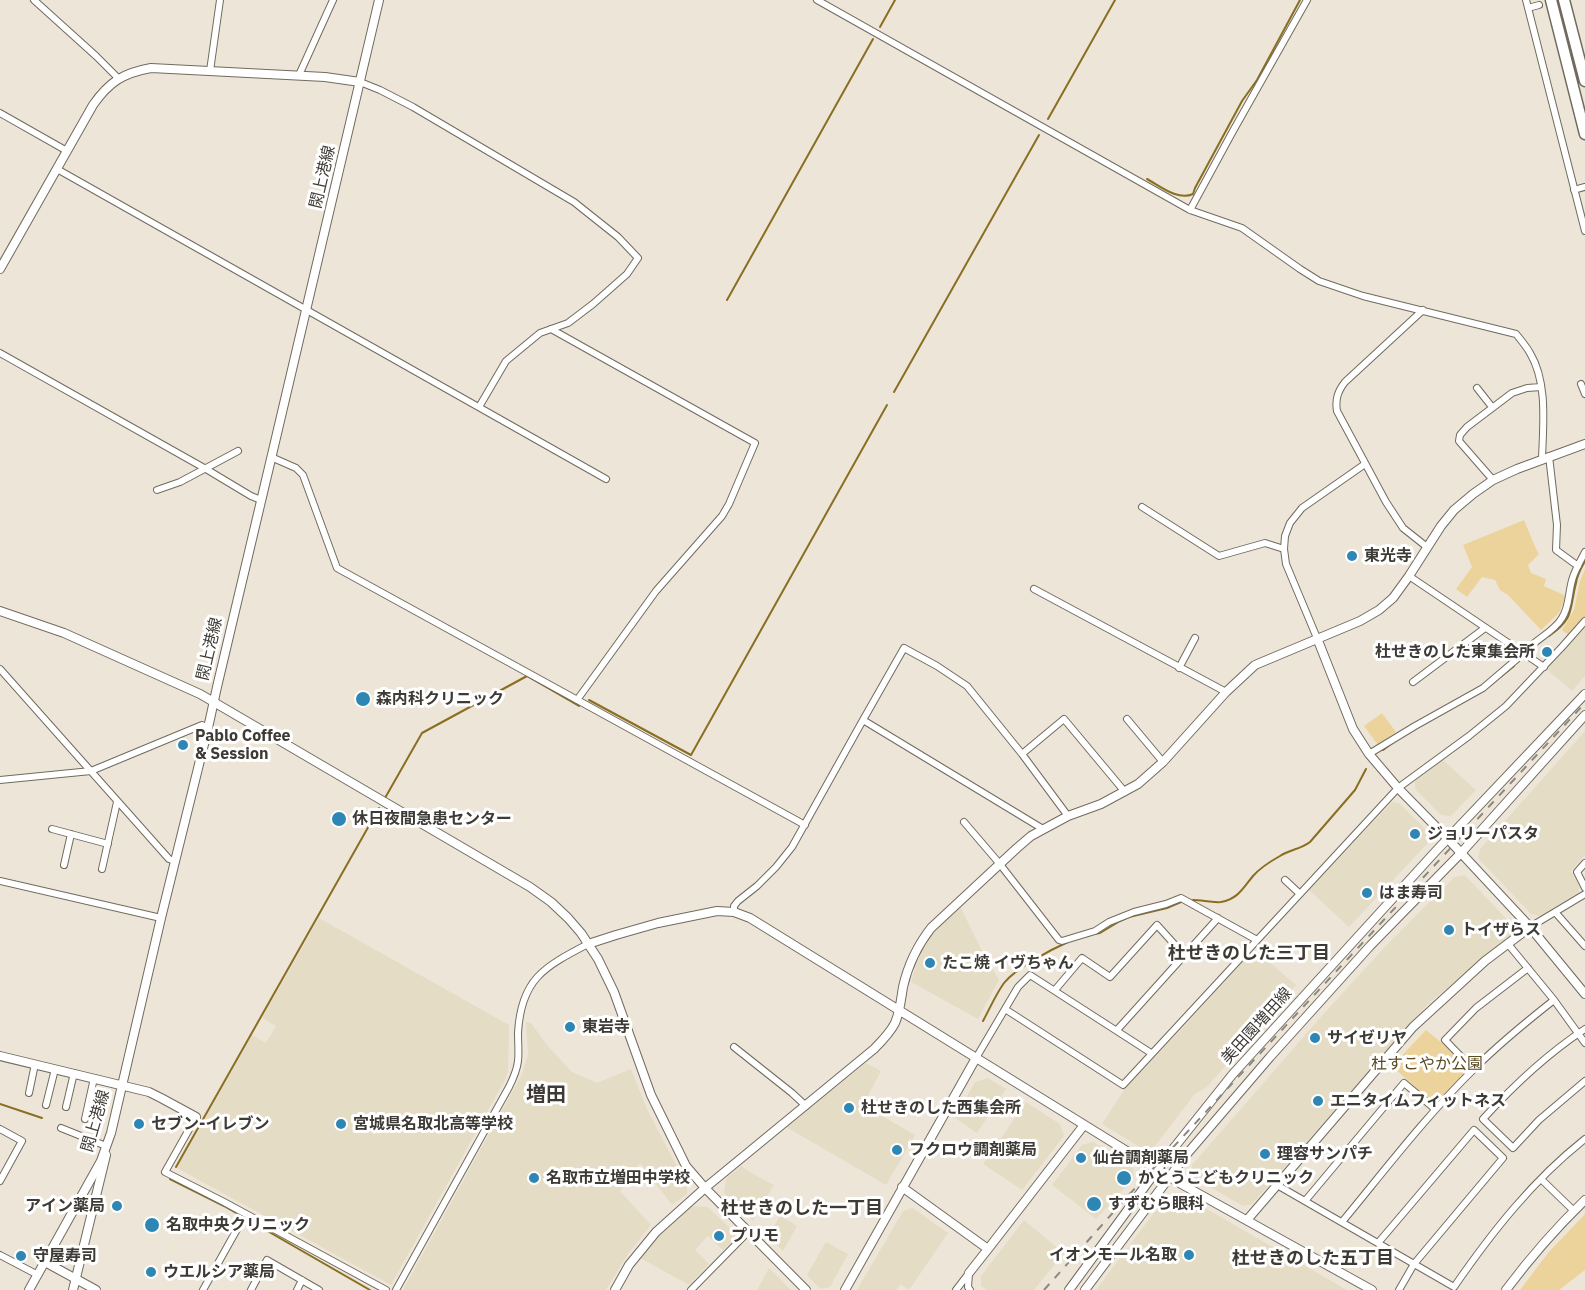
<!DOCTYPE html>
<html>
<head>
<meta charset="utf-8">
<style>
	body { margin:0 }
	canvas { display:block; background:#ede6d8 }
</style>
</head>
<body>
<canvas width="1585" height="1290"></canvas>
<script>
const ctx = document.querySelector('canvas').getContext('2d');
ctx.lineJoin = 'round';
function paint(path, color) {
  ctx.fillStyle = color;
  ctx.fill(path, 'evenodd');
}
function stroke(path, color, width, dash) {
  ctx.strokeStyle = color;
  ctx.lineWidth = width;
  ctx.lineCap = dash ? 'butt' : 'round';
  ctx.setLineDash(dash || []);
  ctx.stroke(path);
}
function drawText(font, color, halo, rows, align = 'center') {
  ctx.font = font + ' "IBM Plex Sans","Noto Sans JP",sans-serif';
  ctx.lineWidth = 6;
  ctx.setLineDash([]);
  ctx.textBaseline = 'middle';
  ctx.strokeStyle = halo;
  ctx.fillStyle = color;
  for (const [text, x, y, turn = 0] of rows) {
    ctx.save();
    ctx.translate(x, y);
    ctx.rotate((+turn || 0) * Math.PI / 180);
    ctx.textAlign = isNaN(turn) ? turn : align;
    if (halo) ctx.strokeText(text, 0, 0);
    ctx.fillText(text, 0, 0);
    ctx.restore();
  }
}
const built = new Path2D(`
	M1585 626V676L1572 691 1546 669Z
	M1585 731V855L1571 871 1580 887 1578 893 1540 916 1531 914 1478 858 1480 849Z
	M1443 760 1476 790 1451 816 1441 815 1415 789V781Z
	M1392 802 1399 803 1429 833 1427 844 1349 927 1309 890Z
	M1465 875 1514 927V932L1427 1005 1252 1204 1243 1206 1193 1177 1192 1165 1326 1011 1384 948 1454 877Z
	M960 906 981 949 999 980 978 1019 911 982 919 954 925 943 933 932Z
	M319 918 509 1025 508 1071 505 1080 391 1285 177 1168 252 1035 266 1043 276 1026 262 1018Z
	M1254 949 1296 985 1207 1087 1195 1094 1155 1146 1143 1149 1102 1124 1126 1087 1188 1022Z
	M526 1022 531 1023 547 1045 572 1072 597 1083 631 1069 647 1109 674 1161 687 1181V1194L672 1205 640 1163 620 1191 651 1225 628 1254 606 1290H404V1288L522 1074 528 1054Z
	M866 1063 881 1071 863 1105 915 1135 886 1185 786 1127Z
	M988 1078 1006 1089 977 1133 955 1118 975 1082Z
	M1026 1102 1060 1124 1064 1136 1022 1190 983 1164Z
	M1093 1142 1133 1166 1134 1178 1096 1219 1052 1185 1082 1145Z
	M741 1166 757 1176 774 1185 753 1221 724 1193 726 1179Z
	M1175 1192 1181 1194 1347 1290H1096L1168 1194Z
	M692 1206 708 1207 734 1232 735 1239 723 1250 708 1236 695 1250 709 1264 689 1285 640 1258 661 1234Z
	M913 1208 948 1233 909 1290 901 1284 896 1290H857L903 1211Z
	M780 1215 797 1226 783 1251 768 1237Z
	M1024 1220 1064 1253 1034 1290H987L981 1286V1276Z
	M826 1242 848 1254 830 1287 820 1289 807 1275Z
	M769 1268 791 1290H757Z`);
const green = new Path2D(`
	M1524 520 1536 549 1539 554 1528 565 1531 573 1546 579 1544 586 1566 596 1559 613 1541 630 1508 595 1500 590 1495 580 1482 577 1467 597 1456 589 1472 567 1463 545Z
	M1585 569V617L1569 636 1562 630 1574 610 1580 581Z
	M1382 713 1396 732 1378 745 1364 726Z
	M1426 1030C1437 1039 1463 1058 1466 1072L1438 1101 1432 1102 1392 1066Z
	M1585 1214V1270L1559 1290H1520L1548 1253Z`);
const stream = new Path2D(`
	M880 27 895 0
	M1048 119 1115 0
	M1147 179C1160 186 1178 201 1193 194L1195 188 1242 101 1257 80 1300 0
	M727 300 873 39
	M894 392 1039 135
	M1549 636C1575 618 1569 610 1576 583 1577 575 1581 568 1585 561
	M1488 687 1514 666
	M589 700 691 755 887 405
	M1383 750 1395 741
	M385 798 422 733 527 676 579 706
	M1193 900C1202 900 1212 903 1221 902 1238 899 1243 888 1253 876 1260 868 1271 861 1280 856 1289 850 1301 849 1310 842L1355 790 1366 769
	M1094 934 1100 933 1120 921 1129 917 1167 908 1181 902
	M983 1021C990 1008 996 994 1004 983 1016 968 1050 950 1068 942
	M0 1104 42 1118
	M176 1167 379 808
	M170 1179 224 1206 370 1290`);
const minor = new Path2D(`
	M34 0 96 56 119 79
	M817 0 1190 210 1242 228 1300 269 1319 281 1363 296 1516 334C1521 340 1526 346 1530 353 1548 383 1543 425 1542 459
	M1526 0 1585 231
	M1528 8 1539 5
	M210 71 220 0
	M299 75 333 0
	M360 82 380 90 413 107 574 202 618 237 638 258 627 274 593 304 568 323 540 333 506 361 479 407
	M0 113 67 151
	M57 169 606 479
	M1574 190 1584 187
	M1190 210 1233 131 1307 0
	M1423 310 1345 382C1338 391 1335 399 1337 411L1386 502 1403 528 1427 547
	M551 329 755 443 729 504 722 516 656 591 577 700
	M0 353 206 469 251 496 261 500
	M1581 384 1585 394
	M1477 388 1492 407
	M1549 456 1557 525 1556 550 1578 566
	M271 457 296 468 303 475 337 568 805 825
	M1493 480 1459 441 1460 435 1467 427 1512 393 1527 388 1541 387
	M157 490 180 482 238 451
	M1142 507 1219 556 1265 543 1284 549
	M1409 576 1544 667
	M1034 589 1226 692
	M1317 638 1286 564 1284 549 1285 536 1290 523 1302 508 1365 464
	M1179 668 1195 638
	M0 669 169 859 175 861
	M1413 682 1485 628
	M1127 719 1163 762
	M863 720 904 648 937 666 967 686 1022 754 1068 816
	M1022 754 1064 719 1125 792
	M1369 754 1415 726 1483 688 1524 653C1535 639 1553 633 1562 618 1570 606 1568 591 1573 577 1576 568 1581 560 1585 552
	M0 780 91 771 202 725 208 728
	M964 822 999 863 1059 940 1062 941 1095 931 1109 922 1134 912 1166 904 1181 898 1257 940
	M52 829 108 844
	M1585 863 1577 872 1585 888
	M64 865 71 834
	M102 869 117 802
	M1285 880 1300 894
	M0 881 161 918
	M734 912V906L738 901 757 886 776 867 792 847 863 720 1043 829
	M1555 912 1585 946
	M1530 927 1585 894
	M1508 944 1554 1000 1585 1043
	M1055 990 1082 958 1110 977 1157 925 1184 955
	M1005 1009 1123 1085 1398 788 1469 736 1506 706 1562 647 1585 621
	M1585 1029C1547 1054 1514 1085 1483 1119L1513 1148 1539 1120 1585 1081
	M1117 1030 1218 918
	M734 1047 792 1093 806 1106
	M976 1058 1018 987 1030 975 1151 1053
	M1473 1069 1445 1040 1476 1008 1528 968
	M29 1093 35 1064
	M46 1105 55 1069
	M66 1107 74 1073
	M196 1117 165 1172 224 1202 386 1290
	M85 1119 94 1078
	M61 1128 106 1146
	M0 1129 22 1141 0 1181
	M1541 1179 1574 1211
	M1277 1185 1454 1287C1492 1232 1533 1180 1585 1139
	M1305 1201 1404 1083 1435 1109
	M1342 1222C1385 1170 1426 1116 1474 1069 1499 1044 1526 1022 1554 1000
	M1378 1243 1474 1130 1503 1158 1414 1264 1399 1290
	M0 1255 38 1275
	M969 1274 968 1287 970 1290
	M203 1290 240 1224
	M251 1290 267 1260 319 1290
	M297 1290 302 1280
	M396 1290 509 1087C513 1079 517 1070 518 1061 519 1052 518 1042 518 1033 521 979 544 967 588 944
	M691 1290 748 1232
	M956 1290 969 1273`);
const tertiary = new Path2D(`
	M0 269 93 105C109 82 123 73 151 68L325 77 360 82
	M0 611 64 633 200 694 530 887 551 902 568 918 581 933 598 959 614 992 651 1095 686 1166 705 1188 806 1290
	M1317 638 1353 729 1369 754 1398 788 1448 839 1530 927 1585 994
	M588 944 616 935 658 923 717 911 734 912 750 918 1125 1150 1183 1185 1372 1290
	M0 1056 149 1092 161 1098 196 1117
	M902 1187 988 1249 1084 1125
	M1247 1220 1413 1027 1485 961 1530 927
	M45 1262 96 1290
	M969 1273 988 1249
	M73 1290 106 1155
	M615 1290 629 1265 656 1232 705 1188 874 1049C882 1041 890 1033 895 1023 900 1012 901 999 903 987 908 965 917 946 931 928L1017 848 1031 836 1068 816 1101 804 1138 784 1163 762 1226 692 1255 665 1360 621 1379 610 1393 598 1409 576 1441 526 1454 510 1473 494 1493 480 1517 469 1585 444
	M845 1290 976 1058
	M1506 1290C1530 1258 1556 1228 1585 1200`);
const secondary = new Path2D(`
	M29 1290 101 1161 111 1133 161 918 208 728 217 687C271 458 326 229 379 0
	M1069 1290 1165 1159 1232 1075 1435 852 1585 694
	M1085 1290 1186 1155 1270 1057 1370 946 1461 853 1585 715`);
const motorway = new Path2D(`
	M1551 0 1585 134
	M1564 0 1585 81`);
const rail = new Path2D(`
	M1044 1290 1126 1198 1585 703`);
const markers = [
	[1352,556,6,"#2e86b4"],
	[1547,652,6,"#2e86b4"],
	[363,699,8,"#2e86b4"],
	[183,745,6,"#2e86b4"],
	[339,819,8,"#2e86b4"],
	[1415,834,6,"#2e86b4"],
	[1367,893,6,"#2e86b4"],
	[1449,930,6,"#2e86b4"],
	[930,963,6,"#2e86b4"],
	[570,1027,6,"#2e86b4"],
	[1315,1038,6,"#2e86b4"],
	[1318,1101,6,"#2e86b4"],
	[849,1108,6,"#2e86b4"],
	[139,1124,6,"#2e86b4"],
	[341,1124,6,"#2e86b4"],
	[897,1150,6,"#2e86b4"],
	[1265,1154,6,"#2e86b4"],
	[1081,1158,6,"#2e86b4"],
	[534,1178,6,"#2e86b4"],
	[1124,1178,8,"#2e86b4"],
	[1094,1204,8,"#2e86b4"],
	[117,1206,6,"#2e86b4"],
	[152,1225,8,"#2e86b4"],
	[719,1236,6,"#2e86b4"],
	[1189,1255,6,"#2e86b4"],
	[21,1256,6,"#2e86b4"],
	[151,1272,6,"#2e86b4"]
];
const streetNames = [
	["閖上港線",323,177,-77],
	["閖上港線",210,649,-77],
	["美田園増田線",1257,1026,-48],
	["閖上港線",96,1121,-74]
];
const poiNames = [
	["東光寺",1364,556],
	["杜せきのした東集会所",1535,652,"right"],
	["森内科クリニック",376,699],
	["Pablo Coffee",195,736],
	["& Session",195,754],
	["休日夜間急患センター",352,819],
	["ジョリーパスタ",1427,834],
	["はま寿司",1379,893],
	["トイザらス",1461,930],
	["たこ焼 イヴちゃん",942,963],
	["東岩寺",582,1027],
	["サイゼリヤ",1327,1038],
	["エニタイムフィットネス",1330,1101],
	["杜せきのした西集会所",861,1108],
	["セブン-イレブン",151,1124],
	["宮城県名取北高等学校",353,1124],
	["フクロウ調剤薬局",909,1150],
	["理容サンパチ",1277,1154],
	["仙台調剤薬局",1093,1158],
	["名取市立増田中学校",546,1178],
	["かとうこどもクリニック",1138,1178],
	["すずむら眼科",1108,1204],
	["アイン薬局",105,1206,"right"],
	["名取中央クリニック",166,1225],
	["プリモ",731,1236],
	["イオンモール名取",1177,1255,"right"],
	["守屋寿司",33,1256],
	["ウエルシア薬局",163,1272]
];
const parkNames = [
	["杜すこやか公園",1427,1064]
];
const neighbourhoodNames = [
	["杜せきのした三丁目",1249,954],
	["杜せきのした一丁目",802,1209],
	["杜せきのした五丁目",1313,1259]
];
const quarterNames = [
	["増田",546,1095]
];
paint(built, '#e5dcc6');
paint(green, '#ecd39b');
stroke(stream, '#8a6e21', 2);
stroke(minor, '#716b5f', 8);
stroke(tertiary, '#716b5f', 10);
stroke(secondary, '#716b5f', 10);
stroke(motorway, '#716b5f', 13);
stroke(minor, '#fff', 6);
stroke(tertiary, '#fff', 8);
stroke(secondary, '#fff', 8);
stroke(motorway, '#fff', 10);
stroke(rail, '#8d887f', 2, [8, 8]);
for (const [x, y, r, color] of markers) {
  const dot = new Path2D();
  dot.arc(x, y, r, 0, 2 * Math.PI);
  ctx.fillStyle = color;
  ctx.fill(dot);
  stroke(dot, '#fff', 2);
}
drawText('16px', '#3e3b36', '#fff', streetNames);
drawText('bold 16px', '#3e3b36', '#fff', poiNames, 'left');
drawText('16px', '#5b4a22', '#fff', parkNames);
drawText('bold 18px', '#3e3b36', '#fff', neighbourhoodNames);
drawText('bold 20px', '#3e3b36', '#fff', quarterNames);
</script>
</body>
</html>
